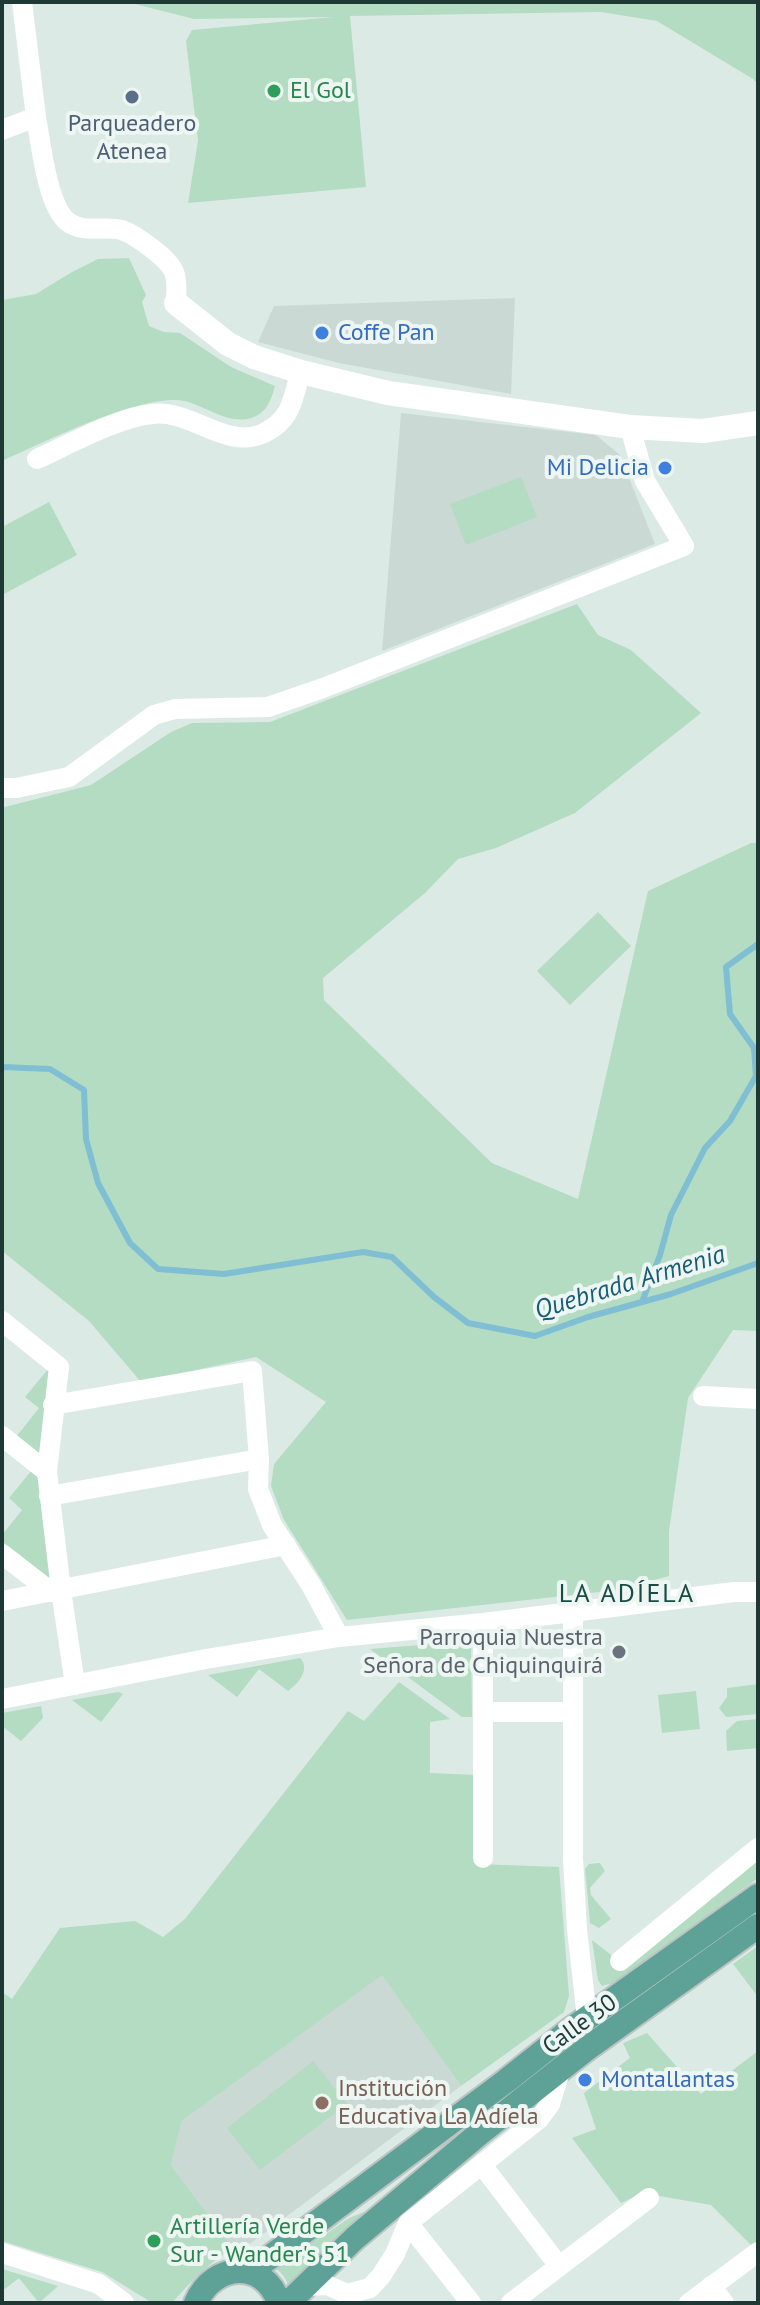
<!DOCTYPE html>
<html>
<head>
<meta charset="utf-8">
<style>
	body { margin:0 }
	#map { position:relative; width:760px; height:2305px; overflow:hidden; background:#dceae5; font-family:"PT Sans",sans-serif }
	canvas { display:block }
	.frame { position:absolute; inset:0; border:4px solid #1e3935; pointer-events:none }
</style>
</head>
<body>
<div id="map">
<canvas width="760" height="2305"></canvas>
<div class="frame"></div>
</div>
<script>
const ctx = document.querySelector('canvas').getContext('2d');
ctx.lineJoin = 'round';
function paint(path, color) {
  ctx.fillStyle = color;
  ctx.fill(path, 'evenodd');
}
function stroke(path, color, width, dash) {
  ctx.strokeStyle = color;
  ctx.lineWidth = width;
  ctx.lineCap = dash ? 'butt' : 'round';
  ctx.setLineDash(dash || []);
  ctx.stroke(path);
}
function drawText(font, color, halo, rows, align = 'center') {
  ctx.font = font + ' "PT Sans",sans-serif';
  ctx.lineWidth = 8;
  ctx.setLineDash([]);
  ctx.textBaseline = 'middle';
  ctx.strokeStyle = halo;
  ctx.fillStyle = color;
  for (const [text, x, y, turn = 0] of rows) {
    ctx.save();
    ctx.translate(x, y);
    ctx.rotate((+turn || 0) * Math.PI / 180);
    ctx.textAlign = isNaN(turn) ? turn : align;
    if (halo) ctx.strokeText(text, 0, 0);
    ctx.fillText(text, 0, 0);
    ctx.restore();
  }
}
const built = new Path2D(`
	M515 298 511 394 339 363 258 342 274 306Z
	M401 413 596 435 620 455 655 544 382 651Z
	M382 1974 461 2086 251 2243 233 2248 171 2165 182 2121Z`);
const green = new Path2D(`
	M127 2H758V84L753 79 657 21 601 12 350 16 366 187 188 203 198 141 186 41 192 30 333 17 194 19Z
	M129 258 146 295 142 302 149 326 164 332 180 333 231 367 275 386C271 400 267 413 251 418 225 426 200 400 175 400 127 400 47 441 2 461V300L36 294 72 272 98 259Z
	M521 477 537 517 466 545 450 504Z
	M49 502 77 555 2 595V527Z
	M577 604 598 635 631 650 701 713 575 813 496 848 458 859 425 893 323 978 324 1000 492 1163 578 1199 648 891 751 843H758V1331L733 1330 688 1398 669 1531V1576L617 1590 347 1620 284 1520 271 1486 274 1464 326 1402 256 1357 141 1382 89 1321 2 1251V806L5 807 91 785 171 732 192 723 270 722Z
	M598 912 631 946 570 1005 537 971Z
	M48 1369 51 1371 42 1459 16 1437 39 1408 25 1397Z
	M32 1470 42 1478 52 1579 40 1576 2 1541V1535L22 1510 9 1498Z
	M471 1641 472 1717H462L370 1649Z
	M300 1658C311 1669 298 1684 288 1691L259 1669 237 1697 208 1675Z
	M399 1682 450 1719 430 1722V1773L477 1775V1864L559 1867 569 1996 564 2012 461 2086 382 1975 182 2121 171 2165 233 2248C209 2263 191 2281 172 2303L151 2302 102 2272 2 2241V1992L12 1999 60 1928 135 1921 163 1937 185 1919 348 1711 364 1721Z
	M758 1684V1714L726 1717 719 1708 727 1697V1688Z
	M696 1691 700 1729 662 1733 658 1695Z
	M118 1692 123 1694 101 1722 72 1700Z
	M41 1706 43 1718 21 1741 2 1726V1713Z
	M758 1719V1748L727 1751 726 1731 737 1721Z
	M758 1857V1878L614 1983 602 1986 598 1980 592 1940 610 1954 621 1969Z
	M600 1863 605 1871 590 1888 591 1895 611 1919 599 1928 590 1923 585 1869 589 1864Z
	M758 1946V1997L733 1964Z
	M647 2033 701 2094 758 2051V2242L752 2246 711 2205 642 2193 621 2203 572 2138 596 2129 584 2093 630 2058 623 2043Z
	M313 2061 347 2104 260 2170 227 2128Z
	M364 2212 365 2213 355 2224 289 2291C287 2277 282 2273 271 2265L295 2255 349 2218Z
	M2 2269 58 2286 39 2303 19 2278 5 2289 2 2286Z`);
const stream = new Path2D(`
	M2 1067 50 1069 84 1090 86 1139 98 1183 130 1243 158 1269 224 1274 363 1252 392 1257 434 1297 468 1323 535 1336 588 1317 671 1294 758 1263
	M642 1302 660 1255 671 1215 705 1148 730 1121 756 1076 754 1048 730 1014 726 967 758 944`);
const minor = new Path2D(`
	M22 2 36 117
	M2 130 36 117C41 143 47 206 68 222 84 234 105 225 122 230 136 235 169 259 174 272 178 281 176 293 176 303
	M37 459C68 445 119 417 152 414 191 409 227 451 264 433 274 428 281 423 287 413 294 402 296 385 301 372
	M2 788H16L69 777 154 715 175 709 268 707 323 688 684 546 645 481 630 427
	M2 1321 59 1367 47 1472 61 1590 75 1685
	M703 1396 758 1399
	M53 1405 252 1371 259 1459 258 1489 272 1525 311 1585 339 1637
	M2 1436 47 1472
	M49 1496 259 1459
	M2 1554 51 1592
	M2 1601 286 1545
	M573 1611V1859L577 1929 587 2018
	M483 1623V1858
	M2 1699 206 1659 339 1637 483 1623 734 1592H758
	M483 1712H573
	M620 1961 758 1848
	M482 2165 559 2266
	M408 2223 471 2303
	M2 2253 99 2284 124 2303
	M306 2286 327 2285 347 2294 370 2288 381 2276 395 2254 408 2223 539 2119 550 2104 561 2068
	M711 2286 724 2303
	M511 2303 649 2198
	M689 2303 758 2252`);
const tertiary = new Path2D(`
	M176 303 228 344 254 357 301 372 388 393 630 427 703 431 758 423`);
const primary = new Path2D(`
	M250 2272 506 2081 569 2031 758 1896
	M196 2303C213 2263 264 2258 279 2303
	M288 2303 355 2238 481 2132 585 2050 758 1926`);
const markers = [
	[274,91,8,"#2e9e5b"],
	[132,97,8,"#5c6f8a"],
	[322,333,8,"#3f7fe0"],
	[665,468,8,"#3f7fe0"],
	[619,1652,8,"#6b7280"],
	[585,2080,8,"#3f7fe0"],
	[322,2103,8,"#8d6e63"],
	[154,2241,8,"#2e9e5b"]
];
const leisureNames = [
	["El Gol",290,91],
	["Artillería Verde",170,2227],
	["Sur - Wander's 51",170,2255]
];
const serviceNames = [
	["Parqueadero",132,124],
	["Atenea",132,152]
];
const shopNames = [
	["Coffe Pan",338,333],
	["Mi Delicia",649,468,"right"],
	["Montallantas",601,2080]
];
const worshipNames = [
	["Parroquia Nuestra",603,1638],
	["Señora de Chiquinquirá",603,1666]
];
const streetNames = [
	["Calle 30",580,2025,-36]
];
const educationNames = [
	["Institución",338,2089],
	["Educativa La Adíela",338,2117]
];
const waterNames = [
	["Quebrada Armenia",630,1283,-17]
];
const neighbourhoodNames = [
	["LA ADÍELA",627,1595]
];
paint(built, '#cbd9d4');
paint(green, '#b3dcc3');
stroke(stream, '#80bed3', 6);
stroke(primary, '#bcc4c2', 28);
stroke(minor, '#fff', 20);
stroke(tertiary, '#fff', 24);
stroke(primary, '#5ea297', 24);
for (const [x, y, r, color] of markers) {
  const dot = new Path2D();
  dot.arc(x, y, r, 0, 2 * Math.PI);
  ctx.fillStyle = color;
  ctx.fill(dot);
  stroke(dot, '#edf6f2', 3);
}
drawText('24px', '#27864d', '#edf6f2', leisureNames, 'left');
drawText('24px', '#4e5e75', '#edf6f2', serviceNames);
drawText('24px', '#366cbe', '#edf6f2', shopNames, 'left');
drawText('24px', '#5b616d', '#edf6f2', worshipNames, 'right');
drawText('24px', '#1e3935', '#edf6f2', streetNames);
drawText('24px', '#785e54', '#edf6f2', educationNames, 'left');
drawText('italic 26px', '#165d77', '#edf6f2', waterNames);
ctx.letterSpacing = '2px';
drawText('26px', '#194c44', '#edf6f2', neighbourhoodNames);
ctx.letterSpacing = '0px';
</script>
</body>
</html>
